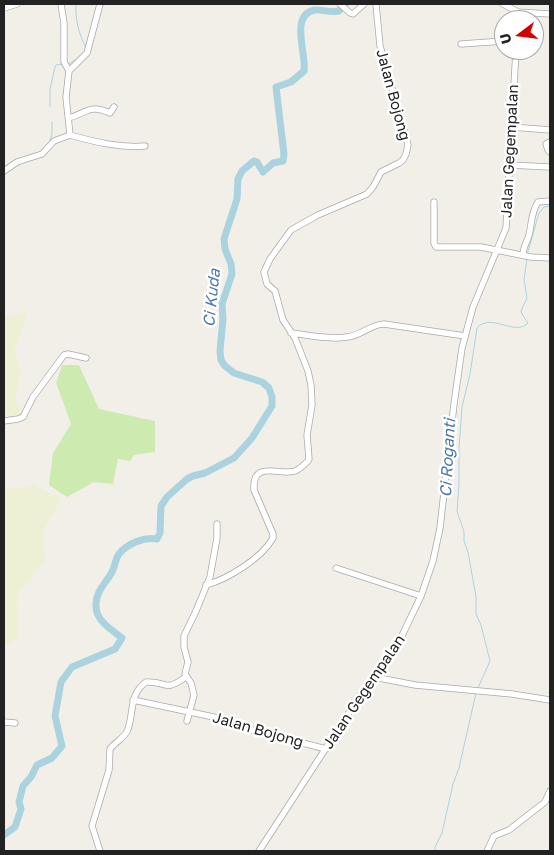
<!DOCTYPE html>
<html>
<head>
<meta charset="utf-8">
<style>
	body { margin:0 }
	#map { position:relative; width:554px; height:855px; overflow:hidden; background:#f2efe9; font-family:"Golos Text",sans-serif }
	canvas { display:block }
	.frame { position:absolute; inset:0; border:5px solid #222; pointer-events:none }
	.north { position:absolute; left:494px; top:10px; width:50px; height:50px; box-sizing:border-box; background:#fff; border:1px solid #a7a7a7; border-radius:50%; rotate:255deg; font-size:14px; font-weight:700; line-height:20px; text-align:center; color:#222 }
	.north::after { content:''; display:block; margin:auto; width:18px; height:22px; background:#d40000; clip-path:polygon(50% 0,100% 100%,50% 72%,0 100%) }
</style>
</head>
<body>
<div id="map">
<canvas width="554" height="855"></canvas>
<div class="frame"></div>
<div class="north">U</div>
</div>
<script>
const ctx = document.querySelector('canvas').getContext('2d');
ctx.lineJoin = 'round';
function paint(path, color) {
  ctx.fillStyle = color;
  ctx.fill(path, 'evenodd');
}
function stroke(path, color, width, dash) {
  ctx.strokeStyle = color;
  ctx.lineWidth = width;
  ctx.lineCap = dash ? 'butt' : 'round';
  ctx.setLineDash(dash || []);
  ctx.stroke(path);
}
function drawText(font, color, halo, rows, align = 'center') {
  ctx.font = font + ' "Golos Text",sans-serif';
  ctx.lineWidth = 5;
  ctx.setLineDash([]);
  ctx.textBaseline = 'middle';
  ctx.strokeStyle = halo;
  ctx.fillStyle = color;
  for (const [text, x, y, turn = 0] of rows) {
    ctx.save();
    ctx.translate(x, y);
    ctx.rotate((+turn || 0) * Math.PI / 180);
    ctx.textAlign = isNaN(turn) ? turn : align;
    if (halo) ctx.strokeText(text, 0, 0);
    ctx.fillText(text, 0, 0);
    ctx.restore();
  }
}
const farmland = new Path2D(`
	M28 311 14 352 21 370 15 400 21 409 20 415 4 417V318Z
	M33 485 61 498 43 533 45 560 17 595 19 637 4 646V490Z`);
const grass = new Path2D(`
	M62 365H79L99 409 155 421V452L134 455 130 461 118 459 113 484 94 482 67 497 49 485 53 453 71 424 56 383Z`);
const stream = new Path2D(`
	M76 4C75 20 79 34 86 48
	M69 64 82 55
	M50 107V89L55 67 56 65 62 64
	M50 141 52 134V122
	M17 159 25 157
	M4 167 9 164
	M527 255 539 213 544 207 550 206
	M478 688 490 661 481 625 476 614V597L468 552 464 541V532L457 511 459 484V448L462 407 470 374 477 328C491 312 515 337 528 323L522 314 521 311 527 298 524 279 527 259
	M435 851V847L442 833 453 784 459 768 476 693`);
const river = new Path2D(`
	M4 835 15 827 21 809 19 802 23 786 31 777 37 765 52 758 62 746 55 716 61 682 72 667 115 649 122 638C111 629 96 621 96 606 95 592 106 583 112 572 115 567 115 559 119 554 128 543 144 537 157 539L160 533 161 506 167 497 187 479 193 476 205 473 234 458 252 438 272 406V397L269 388 262 382 234 373 225 366 221 360 220 351 223 319 222 304 232 274 231 264 225 249 224 239 237 199 238 179 242 171 254 161 257 162 263 172 273 163 283 161 284 154 276 87 291 82 304 71C307 55 289 14 315 10 321 9 329 13 339 11L345 4`);
const minor = new Path2D(`
	M61 4 64 23V62L69 71
	M340 4 350 13 353 14 364 4
	M503 4 518 12 550 14
	M4 8 17 4
	M518 20V12
	M461 44 504 41
	M69 118C88 112 90 104 110 113L114 107
	M512 127 550 130
	M70 135C95 142 119 148 145 146
	M550 142 546 144 548 150 550 152
	M509 165 550 167
	M4 171 17 162 42 154 54 141 70 135 66 97 69 71 87 53 100 4
	M434 202V243L436 247H481L531 257 550 258
	M523 255C523 247 527 242 529 235 532 223 531 212 538 202L550 201
	M291 333C309 335 329 340 347 337 361 336 371 324 384 324L465 336
	M4 421 18 419 23 417 33 397 64 355 68 354 86 358
	M336 568 421 596
	M206 585C228 579 262 558 273 538V534L254 490C252 459 280 476 295 471 300 469 304 465 308 461L309 459 307 435 312 405 311 385 308 371 295 338 283 320 275 291 267 284 264 272 270 259 291 230 318 215 367 194 373 187 381 172 399 163 403 160 406 154 408 145 406 137 380 46 376 4
	M374 677 415 685 512 694 550 700
	M133 700 223 719 248 729 326 749
	M187 721 194 695 191 683 185 674 188 662 184 647V636L196 611 210 577 217 538V524
	M4 722 15 723
	M100 851 92 826 109 770 110 749C115 742 126 737 128 729 134 712 129 694 146 682 168 681 163 693 186 677
	M259 851 365 688 398 644 421 596 433 561 440 528 454 404 462 348 473 307 506 228 516 50
	M487 851 494 836 509 830 545 802 550 791`);
const streetNames = [
	["Jalan Bojong",393,95,75],
	["Jalan Gegempalan",510,151,-87],
	["Jalan Gegempalan",364,692,-56],
	["Jalan Bojong",258,730,16]
];
const waterNames = [
	["Ci Kuda",212,298,-84],
	["Ci Roganti",448,458,-87]
];
paint(farmland, '#eef0d5');
paint(grass, '#cdebb0');
stroke(stream, '#aad3df', 1);
stroke(river, '#aad3df', 7);
stroke(minor, '#a9a9a9', 7);
stroke(minor, '#fff', 5.5);
drawText('15px', '#222', '#fff', streetNames);
drawText('italic 16px', '#4a7aab', '#fff', waterNames);
</script>
</body>
</html>
